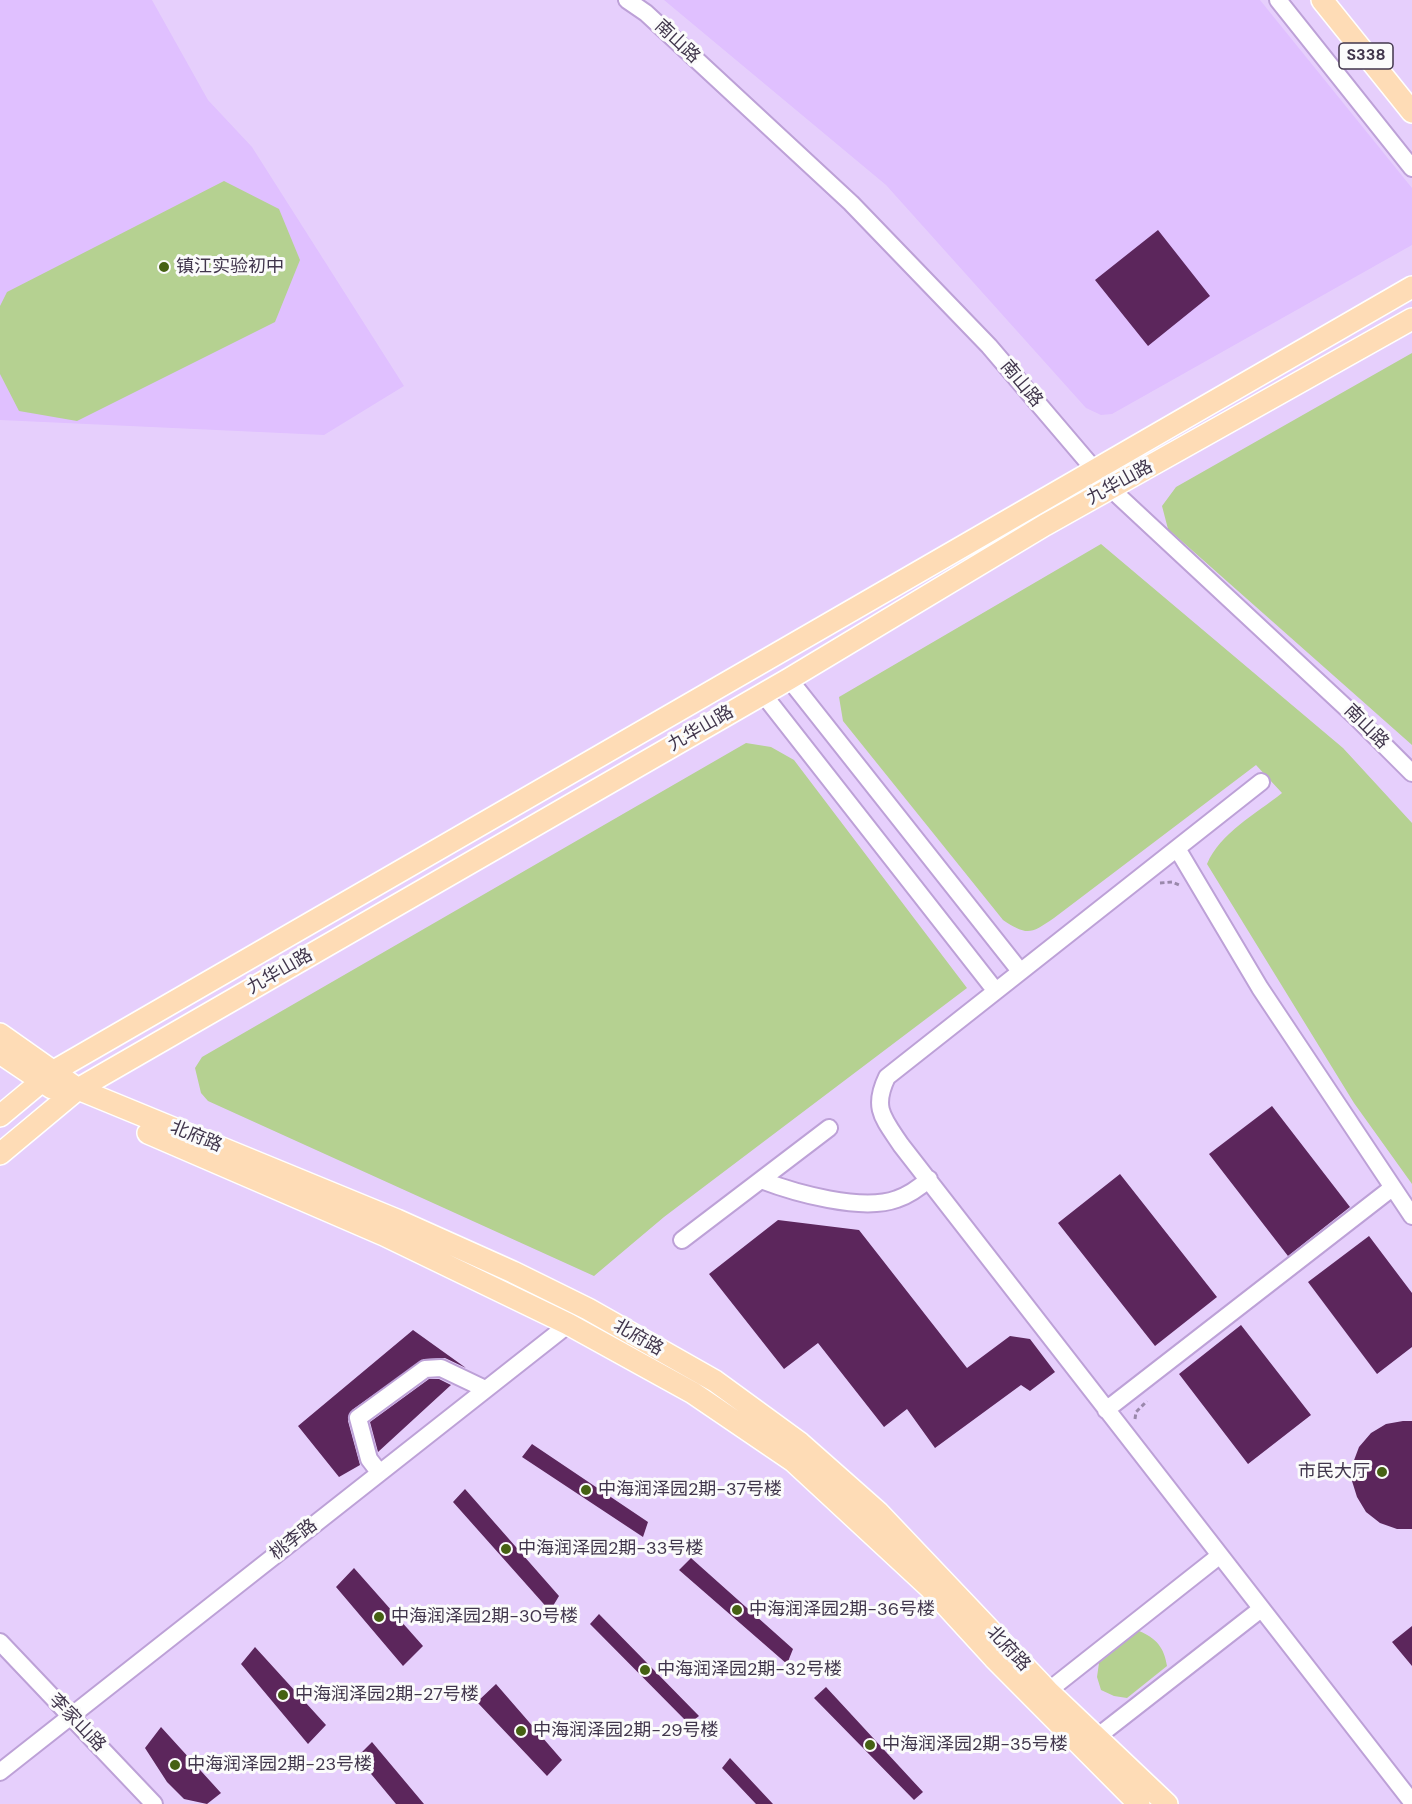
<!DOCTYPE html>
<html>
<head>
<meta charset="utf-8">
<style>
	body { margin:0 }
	canvas { display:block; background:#e6cffc }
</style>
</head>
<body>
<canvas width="1412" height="1804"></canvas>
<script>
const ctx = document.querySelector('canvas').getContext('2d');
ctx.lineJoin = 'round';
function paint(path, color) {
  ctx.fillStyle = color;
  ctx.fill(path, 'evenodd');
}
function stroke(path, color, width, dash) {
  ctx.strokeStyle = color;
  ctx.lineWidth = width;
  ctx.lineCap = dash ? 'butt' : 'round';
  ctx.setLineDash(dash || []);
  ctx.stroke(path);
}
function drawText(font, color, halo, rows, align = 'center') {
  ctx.font = font + ' "DM Sans","Noto Sans SC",sans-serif';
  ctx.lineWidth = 6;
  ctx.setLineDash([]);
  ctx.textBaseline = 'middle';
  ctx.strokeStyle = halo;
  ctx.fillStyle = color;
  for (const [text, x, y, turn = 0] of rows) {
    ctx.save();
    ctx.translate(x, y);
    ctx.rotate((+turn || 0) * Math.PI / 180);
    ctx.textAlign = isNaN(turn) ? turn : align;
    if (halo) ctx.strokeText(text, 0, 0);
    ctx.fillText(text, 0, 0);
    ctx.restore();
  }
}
const built = new Path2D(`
	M0 0H152L208 100 252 147 404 386 324 435 0 420Z
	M664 0H1260L1412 188V245L1112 414 1101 415 1086 408 886 185Z`);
const green = new Path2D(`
	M224 181 279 209 300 260 275 322 77 421 19 411 0 374V306L7 292Z
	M1412 353V745L1168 529 1162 506 1176 487Z
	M1101 544 1343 748 1412 823V1184L1354 1103 1207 864C1220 833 1256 814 1282 793L1256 765 1054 918C1031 934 1027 936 1003 920L843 721 839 697Z
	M746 743 771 747 794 760 967 988 664 1217 594 1276 208 1101 201 1093 195 1068 202 1057Z
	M1139 1631C1156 1638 1164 1647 1167 1666L1127 1698 1114 1696 1101 1690 1097 1677 1099 1663Z`);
const building = new Path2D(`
	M1158 230 1210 296 1148 346 1095 280Z
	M1272 1106 1350 1207 1288 1256 1209 1154Z
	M1120 1174 1217 1297 1155 1346 1058 1223Z
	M778 1220 859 1230 967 1368 1010 1336 1030 1339 1055 1372 1030 1391 1021 1385 935 1448 907 1409 884 1427 818 1343 784 1369 709 1274Z
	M1369 1236 1412 1293V1347L1377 1374 1308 1282Z
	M1241 1325 1311 1415 1248 1464 1179 1374Z
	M413 1330 466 1368 445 1358 424 1359 352 1410 348 1421 360 1465 339 1477 298 1426Z
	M429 1379H439L451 1385 378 1452 370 1422Z
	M1403 1421H1412V1529H1397L1380 1523 1366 1512 1357 1497 1352 1481 1353 1463 1359 1447 1371 1433 1386 1424Z
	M532 1444 648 1522 643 1537 522 1457Z
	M465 1489 559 1596 550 1611 453 1502Z
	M691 1558 793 1649 787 1664 679 1570Z
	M354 1568 423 1646 403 1666 336 1587Z
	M599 1614 699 1716 689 1724 590 1624Z
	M1412 1626V1666L1392 1642Z
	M255 1647 326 1725 308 1744 241 1664Z
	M496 1684 562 1760 547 1776 477 1702Z
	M826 1687 923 1792 914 1800 814 1698Z
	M161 1727 221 1793 207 1804 184 1799 167 1782 145 1748Z
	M372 1742 424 1804H396L357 1757Z
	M730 1758 773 1804H756L722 1768Z`);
const path = new Path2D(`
	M1160 883 1172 882 1179 885
	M1135 1419 1136 1412 1147 1401`);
const minor = new Path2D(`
	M627 0 646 13 851 203 989 346 1110 488 1356 717 1412 773
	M1278 0 1412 168
	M789 679 1020 971
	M763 694 995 990
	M1261 782 887 1077C872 1108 883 1118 901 1145L1412 1802
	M1178 850 1260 988 1412 1216
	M761 1180C795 1193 862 1212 897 1199 909 1195 920 1187 929 1179
	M682 1240 829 1128
	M1106 1410 1392 1188
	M379 1472 369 1459 358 1418 425 1369 441 1368 485 1389
	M0 1642 154 1804
	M1048 1691 1219 1556
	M1097 1737 1261 1609
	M0 1772 588 1309`);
const major = new Path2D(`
	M1322 0 1412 112
	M0 1034 78 1089 397 1220 513 1272 588 1309 715 1381 800 1443 878 1512 1048 1691 1167 1804
	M0 1053 52 1088
	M0 1116 54 1071 1412 287
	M148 1133 384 1235 568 1324 693 1393 793 1461 929 1587 994 1658 1139 1804
	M0 1154 78 1089 789 679 1045 525 1412 319`);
const markers = [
	[164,267,6,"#456113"],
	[1382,1472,6,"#456113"],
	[586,1490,6,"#456113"],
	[506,1549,6,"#456113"],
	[737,1610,6,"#456113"],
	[379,1617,6,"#456113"],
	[645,1670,6,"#456113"],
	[283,1695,6,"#456113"],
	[521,1731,6,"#456113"],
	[870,1745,6,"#456113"],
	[175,1765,6,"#456113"]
];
const shields = [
	[1366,56,54]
];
const shieldNames = [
	["S338",1366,56]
];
const streetNames = [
	["南山路",677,42,43],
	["南山路",1021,384,50],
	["九华山路",1120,483,-29],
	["南山路",1366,727,45],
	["九华山路",701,729,-30],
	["九华山路",280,972,-30],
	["北府路",196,1137,22],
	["北府路",638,1338,30],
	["桃李路",294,1540,-38],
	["北府路",1008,1649,47],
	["李家山路",77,1723,46]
];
const poiNames = [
	["镇江实验初中",176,267],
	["市民大厅",1370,1472,"right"],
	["中海润泽园2期-37号楼",598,1490],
	["中海润泽园2期-33号楼",518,1549],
	["中海润泽园2期-36号楼",749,1610],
	["中海润泽园2期-30号楼",391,1617],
	["中海润泽园2期-32号楼",657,1670],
	["中海润泽园2期-27号楼",295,1695],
	["中海润泽园2期-29号楼",533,1731],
	["中海润泽园2期-35号楼",882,1745],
	["中海润泽园2期-23号楼",187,1765]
];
paint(built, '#e0c0ff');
paint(green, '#b5d191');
paint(building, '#5c265c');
stroke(minor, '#bda1d7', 20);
stroke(major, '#fff', 24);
stroke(path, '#9a88ab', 3, [4.5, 3]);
stroke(minor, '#fff', 16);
stroke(major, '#fedcb6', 21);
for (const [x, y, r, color] of markers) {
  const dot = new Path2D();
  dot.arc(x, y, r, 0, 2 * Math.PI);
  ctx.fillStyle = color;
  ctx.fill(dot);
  stroke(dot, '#fbfbfb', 2);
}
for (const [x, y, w] of shields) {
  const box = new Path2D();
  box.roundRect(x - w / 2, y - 13, w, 26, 4.5);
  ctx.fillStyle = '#fbfbfb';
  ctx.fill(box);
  stroke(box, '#41364c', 1.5);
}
drawText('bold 16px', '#41364c', null, shieldNames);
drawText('18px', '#41364c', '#fbfbfb', streetNames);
drawText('18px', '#41364c', '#fbfbfb', poiNames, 'left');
</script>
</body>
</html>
